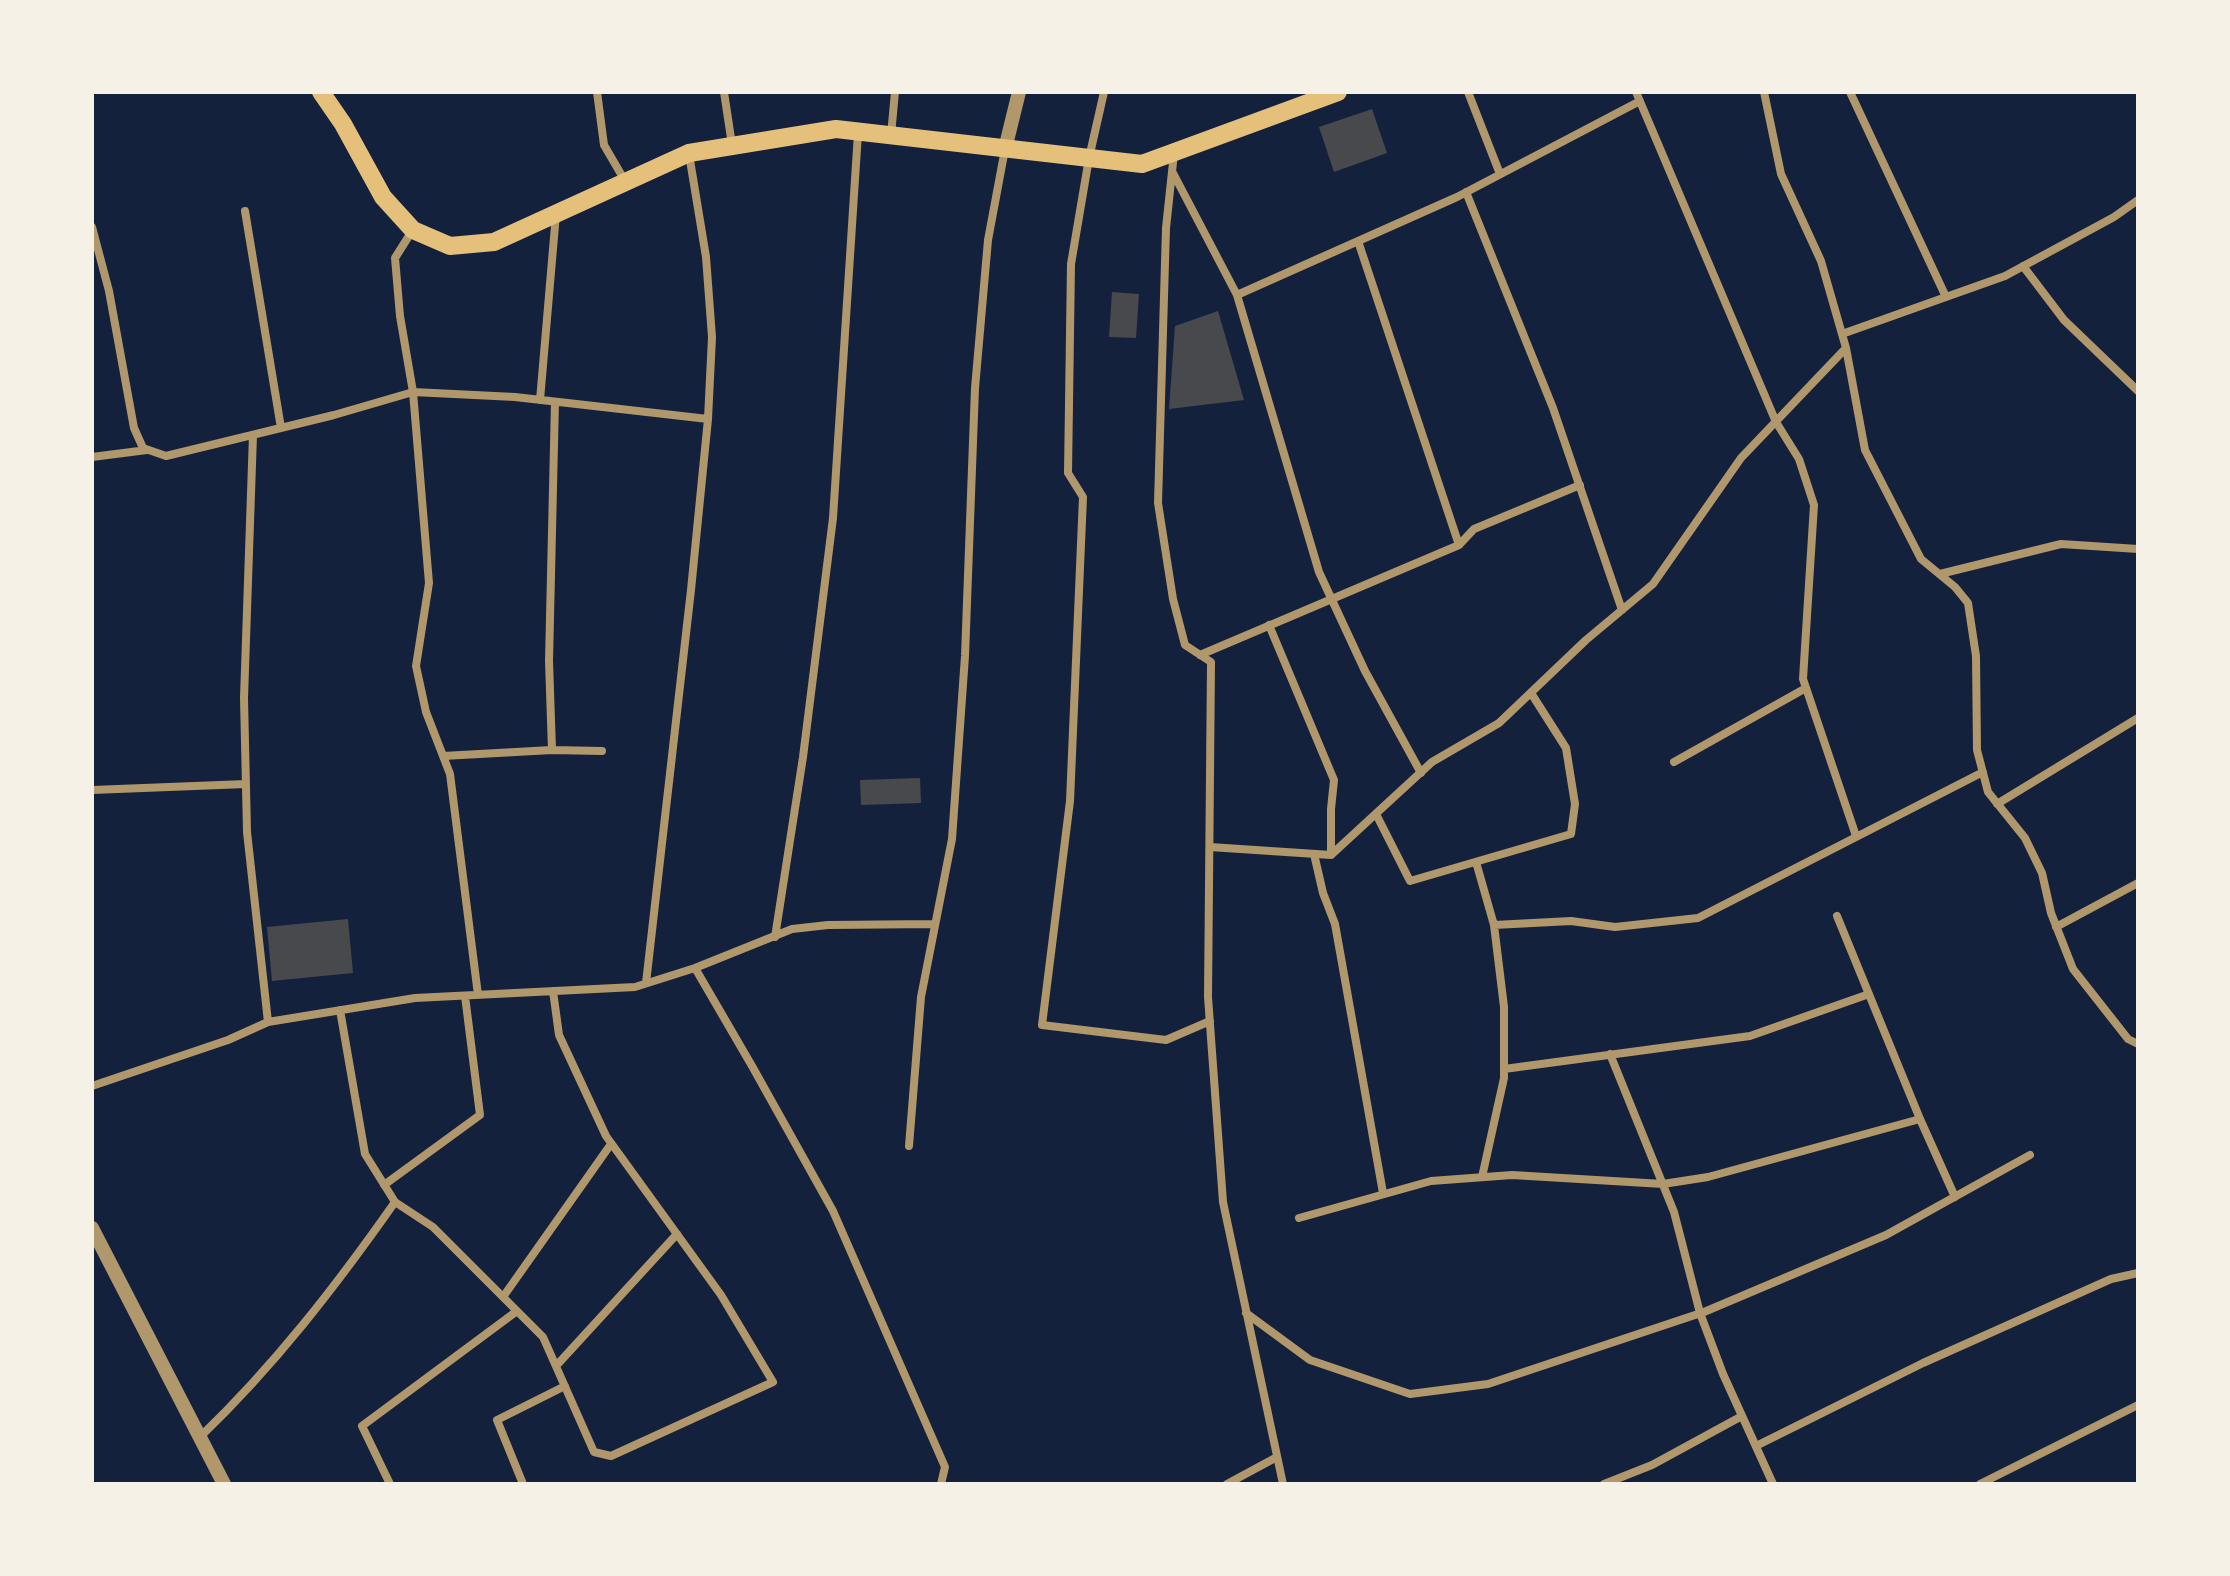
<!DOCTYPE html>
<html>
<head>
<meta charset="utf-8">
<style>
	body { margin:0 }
	#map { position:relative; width:2230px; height:1576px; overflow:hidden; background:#14213d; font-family:"Nunito Sans",sans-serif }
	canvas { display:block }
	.frame { position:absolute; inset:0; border:94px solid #f6f1e7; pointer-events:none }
</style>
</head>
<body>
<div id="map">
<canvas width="2230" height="1576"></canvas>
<div class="frame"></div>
</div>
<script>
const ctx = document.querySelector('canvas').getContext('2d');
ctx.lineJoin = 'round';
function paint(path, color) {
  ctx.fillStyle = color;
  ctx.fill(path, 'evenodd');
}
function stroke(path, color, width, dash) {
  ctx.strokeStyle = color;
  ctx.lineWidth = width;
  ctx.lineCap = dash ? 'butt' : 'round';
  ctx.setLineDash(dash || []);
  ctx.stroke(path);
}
const building = new Path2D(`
	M1372 109 1387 153 1334 172 1319 127Z
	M1112 292 1139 294 1136 338 1109 337Z
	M1218 311 1244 400 1169 409 1175 326Z
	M920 778 921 803 861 805 860 780Z
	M348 919 353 973 272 981 267 927Z`);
const minor = new Path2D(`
	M597 92 604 145 625 181
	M724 92 732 145
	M1104 92 1089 158 1071 264 1068 473 1083 497 1070 801 1042 1025 1166 1040 1210 1021
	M1468 92 1500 174
	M1636 92 1776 422 1799 459 1814 505 1803 679 1856 836
	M1850 92 1946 297
	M891 135 895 92
	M1174 153 1166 228 1158 503 1173 599 1185 645 1211 662 1208 997 1223 1202 1283 1484
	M1173 173 1237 295 1319 572 1365 671 1421 773
	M1466 192 1553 408 1622 610
	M245 211 281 428
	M92 227 109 291 134 428 143 448 166 456 334 415 413 392 515 397 708 419
	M412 231 395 258 400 316 413 392 429 583 416 666 426 712 450 774 478 995
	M1358 241 1459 545
	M2023 266 2064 320 2138 391
	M1237 295 1457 197 1640 101
	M1842 334 2005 276 2114 217 2138 200
	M1846 348 1865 450 1921 559 1955 587 1968 603 1976 656 1977 750 1988 792 2025 838 2042 873 2051 913 2073 969 2128 1039 2138 1044
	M540 400 556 214
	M253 435 244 698 247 832 268 1022
	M92 457 147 450
	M1940 574 2061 544 2138 549
	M1269 625 1334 780 1331 809V855
	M1200 655 1459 545 1474 529 1580 485
	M552 750 549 661 555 402
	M443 756 552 750 602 751
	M1674 762 1806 688
	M92 790 246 784
	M1997 804 2138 718
	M1376 814 1410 881 1571 834 1575 804 1566 748 1531 693
	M1210 847 1331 855 1432 762 1499 723 1586 640 1653 584 1741 458 1846 348 1821 261 1781 174 1764 92
	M1314 854 1323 893 1335 924 1383 1193
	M1476 862 1494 925 1504 1007V1078L1482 1177
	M1837 916 1920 1119 1955 1197
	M1494 925 1571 921 1615 927 1698 918 1983 772
	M2056 927 2138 883
	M775 937 803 757 833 518 858 133
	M695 968 752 1066 833 1211 945 1467 941 1484
	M646 983 691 590 708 419 712 337 706 257 689 154
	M1610 1054 1674 1212 1700 1313 1723 1374 1773 1484
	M1504 1069 1750 1036 1869 994
	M92 1086 228 1040 268 1022 415 998 635 987 695 968 792 929 828 925 935 924
	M909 1146 921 997 952 839 965 656 975 388 988 240 1005 149
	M384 1185 480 1115 465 996
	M395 1202 433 1227 543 1337 594 1452 611 1456 773 1382 721 1295 606 1136 559 1035 553 991
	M1299 1218 1431 1181 1512 1175 1663 1184 1708 1177 1920 1119
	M503 1297 611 1144
	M1246 1313 1310 1360 1410 1394 1488 1384 1704 1312 1886 1235 2030 1155
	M556 1366 677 1234
	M200 1437C274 1366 336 1286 395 1202L365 1154 340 1010
	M1756 1446 1923 1363 2111 1279 2138 1273
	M390 1484 362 1426 517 1311
	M523 1484 497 1420 565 1386
	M1227 1484 1277 1457
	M1604 1484 1652 1465 1742 1416
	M1980 1484 2138 1405`);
const tertiary = new Path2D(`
	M1005 149 1019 92
	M92 1228 224 1484`);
const primary = new Path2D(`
	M321 92 343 124 383 197 413 230 450 246 494 242 689 153 836 129 1142 164 1338 92`);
paint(building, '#48494c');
stroke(minor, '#b1986c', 8);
stroke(tertiary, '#b1986c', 14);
stroke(primary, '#e5c07b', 18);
</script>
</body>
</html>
